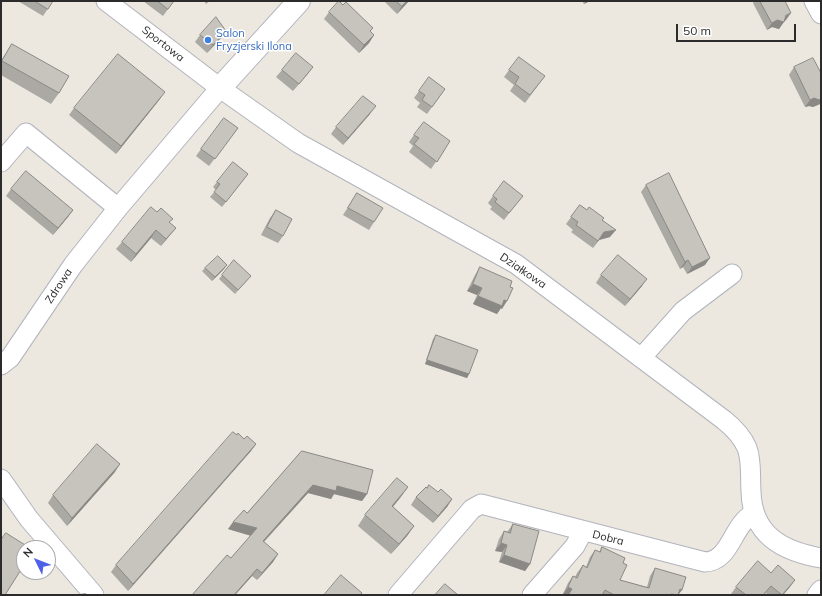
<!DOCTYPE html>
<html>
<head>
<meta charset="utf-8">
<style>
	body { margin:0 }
	#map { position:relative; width:822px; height:596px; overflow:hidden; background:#ece7df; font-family:Mulish,sans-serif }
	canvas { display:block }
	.frame { position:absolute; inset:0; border:2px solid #2b2b2b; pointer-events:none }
	.north { position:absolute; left:16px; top:540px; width:40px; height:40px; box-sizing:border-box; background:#fff; border:1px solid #aaa; border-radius:50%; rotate:313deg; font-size:11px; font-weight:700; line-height:16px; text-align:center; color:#2b2b2b }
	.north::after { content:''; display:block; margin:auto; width:14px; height:18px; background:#4f61e8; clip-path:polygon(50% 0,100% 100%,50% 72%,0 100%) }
	.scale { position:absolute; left:676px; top:24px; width:120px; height:18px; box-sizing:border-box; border:2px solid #2b2b2b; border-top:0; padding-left:5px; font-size:12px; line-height:14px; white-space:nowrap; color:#2b2b2b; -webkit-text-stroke:3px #fff; paint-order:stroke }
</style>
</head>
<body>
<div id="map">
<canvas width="822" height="596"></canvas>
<div class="frame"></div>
<div class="north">N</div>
<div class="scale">50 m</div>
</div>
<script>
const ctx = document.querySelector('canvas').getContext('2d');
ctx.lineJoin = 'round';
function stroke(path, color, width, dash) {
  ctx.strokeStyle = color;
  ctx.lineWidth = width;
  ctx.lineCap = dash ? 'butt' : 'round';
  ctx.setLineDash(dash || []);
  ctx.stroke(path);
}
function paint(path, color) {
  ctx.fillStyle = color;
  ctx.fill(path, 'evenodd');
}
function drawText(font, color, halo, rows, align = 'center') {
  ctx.font = font + ' Mulish,sans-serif';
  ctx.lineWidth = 3;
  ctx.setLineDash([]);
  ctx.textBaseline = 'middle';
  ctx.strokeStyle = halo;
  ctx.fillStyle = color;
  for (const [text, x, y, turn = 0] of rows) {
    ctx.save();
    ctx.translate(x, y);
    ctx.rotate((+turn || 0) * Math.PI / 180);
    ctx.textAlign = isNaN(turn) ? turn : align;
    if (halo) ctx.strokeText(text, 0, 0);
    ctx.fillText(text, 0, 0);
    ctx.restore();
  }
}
const minor = new Path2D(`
	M106 1 220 88 298 143 516 264 724 420C734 428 742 436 747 448 752 461 750 477 751 491 752 535 782 551 821 558
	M814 1 821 14
	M1 162 26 133 118 208
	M641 358 683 311 732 274
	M1 365 10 358 73 265 118 208 220 88
	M1 479 29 519 94 595
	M398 595 472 509 481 504 705 562C731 561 732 525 753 514
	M532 595 575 546 583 531
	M817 595 821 590`);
const tertiary = new Path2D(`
	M220 88 299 1`);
const wall = new Path2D(`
	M18 1H53L43 16Z
	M143 1H174L163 16Z
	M204 1H210L206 4Z
	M384 1H409L397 14Z
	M582 1H590L584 4Z
	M754 1H785L786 20 784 21 779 29 772 27 767 30 753 3Z
	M329 12 374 35 369 43 359 53 324 19Z
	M200 35 221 38 207 53 195 42Z
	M12 44 59 93 51 104 1 75V61Z
	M313 67 307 75 293 91 276 77 282 70Z
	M794 67 821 73V102L820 104 813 107 809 106 805 107 789 75Z
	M509 70 545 76 525 103 510 91 514 85 504 77Z
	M445 89 427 114 417 107 420 103 414 98 419 91Z
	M160 99 116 154 69 115 74 108Z
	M370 114 343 145 331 134 336 127Z
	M238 128 209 166 196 156 201 149Z
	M414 135 450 141 431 169 409 152 413 146 409 142Z
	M248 174 222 207 210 197 216 190 213 187 217 182Z
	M646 185 705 265 687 274 683 267 680 269 641 192Z
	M11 189 73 210 68 217 53 235 6 196Z
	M357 193 374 222 369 230 343 215 352 201Z
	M493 196 517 203 504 220 490 209 492 207 488 203Z
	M580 205 587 210 602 220 610 237 599 240 593 248 571 232 573 230 566 224Z
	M276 210 283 236 278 243 261 235 270 218Z
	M170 223 176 228 161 246 151 238 131 262 116 249 122 242Z
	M227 265 224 269 212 281 202 271 205 268Z
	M480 267 510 287 502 309 501 308 497 314 473 304 477 295 467 291 475 275Z
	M222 275 251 276 235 294 219 279Z
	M601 275 642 286 625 306 596 283Z
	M436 335 469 374 467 378 425 364 433 339Z
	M237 435 256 444 251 451 128 591 111 572 116 565Z
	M302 451 367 494 362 501 334 494 331 499 308 493 264 542 278 554 273 562 257 580 252 576 235 595H192L231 558 251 536 228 529 247 513Z
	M115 472 67 526 48 503 53 495Z
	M408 487 400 498 393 507 414 526 407 536 391 554 358 526 365 515Z
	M427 488 452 499 447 507 433 523 411 505 416 497Z
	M513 524 530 564 525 571 499 562 502 552 495 551 499 539 504 531 507 532Z
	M602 547 623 563 620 580 647 587 650 576 655 568 682 590 678 595H564L563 594 568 583 573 576 575 577 577 573 583 565 586 567 590 557 595 550 599 552Z
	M771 573 795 580 783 595H768L766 593 764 595H732L731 594 736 587Z`);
const shadedWall = new Path2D(`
	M407 1H409L397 14 402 6Z
	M586 1H590L584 4Z
	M791 13 786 20 783 22H784L779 29 772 27 767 30 772 23Z
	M226 31 221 38 207 53 213 45Z
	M374 35 369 43 359 53 364 45Z
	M165 92 160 99 116 154 121 146Z
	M814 98H821V102L820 104 813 107 809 106 805 107 810 100Z
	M376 106 370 114 343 145 348 138Z
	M73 210 68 217 53 235 58 228Z
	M176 228 170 235 161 246 166 239Z
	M156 230 151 238 131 262 136 254Z
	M616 230 610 237 599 240 593 248 604 232Z
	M710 258 705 265 687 274 692 267Z
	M688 260 683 267 680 269 685 262Z
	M227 265 224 269 212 281 215 277Z
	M647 279 642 286 625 306 630 299Z
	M473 284 482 288 477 295 467 291Z
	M478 296 504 300 507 301 502 309 501 308 497 314 473 304Z
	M427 360 469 374 467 378 425 364Z
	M256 444 251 451 128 591 133 584Z
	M120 464 115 472 67 526 72 518Z
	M313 485 337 486 367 494 362 501 334 494 331 499 308 493 258 548 263 541Z
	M408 487 400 498 384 517 392 506Z
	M452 499 447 507 433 523 438 516Z
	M233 522 257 528 252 536 228 529Z
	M414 526 407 536 391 554 399 544Z
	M501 543 507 545 502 552 495 551Z
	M278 554 273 562 257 580 262 573Z
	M504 555 530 564 525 571 499 562Z
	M257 569 252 576 235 595H234Z
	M795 580 790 587 783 595H782Z
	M568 587 572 589 568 595 563 594Z
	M680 589 682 590 678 595H676Z`);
const building = new Path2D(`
	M35 1H53L48 9Z
	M158 1H174L168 9Z
	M339 1 343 5 346 2 373 28 370 31 374 35 364 45 329 12Z
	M396 1H407L402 6Z
	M760 1H785L791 13 786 15 784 22 777 20 772 23Z
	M216 17 226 31 213 45 200 35Z
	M12 44 69 76 59 93 2 61Z
	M296 53 313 67 299 84 282 70Z
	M118 54 165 92 121 146 74 108Z
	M519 57 545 76 530 95 515 84 519 77 509 70Z
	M813 58 821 73V98L819 100 814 98 810 100 794 67Z
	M429 77 445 89 432 107 422 100 425 95 419 91Z
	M363 96 376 106 348 138 336 127Z
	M224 118 238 128 215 159 201 149Z
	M424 122 450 141 437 162 414 144 419 138 414 135Z
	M233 162 248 174 226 202 214 192 220 184 217 182Z
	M26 171 73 210 58 228 11 189Z
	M669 173 710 258 692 267 688 260 685 262 646 185Z
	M504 181 523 196 509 213 495 202 497 199 493 196Z
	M357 193 383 208 374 222 348 208Z
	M580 205 587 210 589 207 604 218 602 220 616 230 604 232 598 241 576 225 578 222 571 217Z
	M151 207 157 212 161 208 173 219 169 222 176 228 166 239 156 230 136 254 122 242Z
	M276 210 292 219 283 236 267 227Z
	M618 255 647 279 630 299 601 275Z
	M218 256 227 265 215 277 205 268Z
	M234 260 251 276 238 290 222 275Z
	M480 267 512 281 510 287 513 288 507 301 504 300 502 306 478 296 482 288 473 284Z
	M436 335 478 350 469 374 427 360Z
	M233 432 237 435 238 433 244 439 247 436 256 444 133 584 116 565Z
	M97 444 120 464 72 518 53 495Z
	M302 451 373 470 367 494 337 486 336 491 313 485 263 541 278 554 262 573 257 569 234 595H192L227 555 231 558 257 528 233 522 244 510 247 513Z
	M397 478 408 487 392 506 414 526 399 544 365 515Z
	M429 485 438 492 441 489 452 499 438 516 416 497 426 487 427 488Z
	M513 524 539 531 530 564 504 555 507 545 501 543 504 531 510 533Z
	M6 533 30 548H24V565L5 595H1V540Z
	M602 547 625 558 623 563 627 565 620 580 649 588 655 568 686 577 682 590 680 589 678 595 671 594 670 595H614L605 590 602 595H571L569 594 572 589 568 587 573 576 577 578 583 565 587 568 595 550 600 552Z
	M758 561 771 573 778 565 795 580 782 595 771 586 763 595H746L736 587Z
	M341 575 362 593 360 595H326L325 594Z
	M445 584 458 595H435Z
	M86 594 87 595H75Z`);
const markers = [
	[208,40,4,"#3f7fe0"]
];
const shopNames = [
	["Salon",216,34],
	["Fryzjerski Ilona",216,47]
];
const streetNames = [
	["Sportowa",163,44,38],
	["Działkowa",523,271,34],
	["Zdrowa",59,286,-57],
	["Dobra",608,538,14]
];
stroke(minor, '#b2b4bd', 21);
stroke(tertiary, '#b2b4bd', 24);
stroke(minor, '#fff', 19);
stroke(tertiary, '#fff', 22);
paint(wall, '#aba9a3');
paint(shadedWall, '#8b8985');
paint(building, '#c7c4be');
stroke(building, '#8b8985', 1);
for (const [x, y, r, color] of markers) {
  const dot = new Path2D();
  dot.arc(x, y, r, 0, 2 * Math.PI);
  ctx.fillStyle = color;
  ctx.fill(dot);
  stroke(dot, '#fff', 1.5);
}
drawText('11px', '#366cbe', '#fff', shopNames, 'left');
drawText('11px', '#2b2b2b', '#fff', streetNames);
</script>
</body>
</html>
